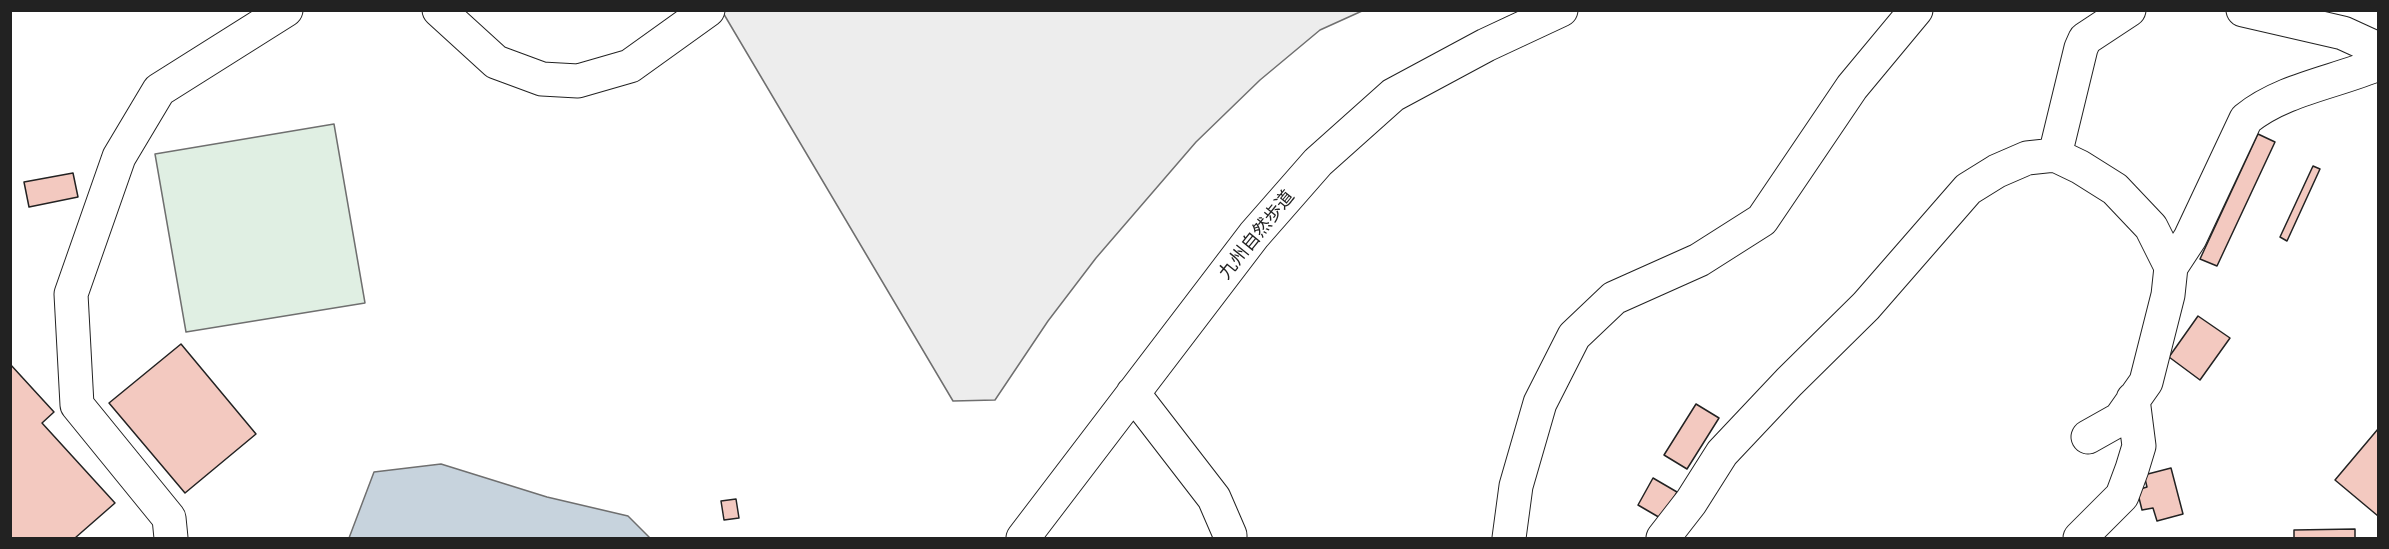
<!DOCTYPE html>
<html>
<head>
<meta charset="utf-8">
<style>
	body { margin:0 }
	#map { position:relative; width:2389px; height:549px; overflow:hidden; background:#fff; font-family:Merriweather,serif }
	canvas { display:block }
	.frame { position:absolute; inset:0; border:12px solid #222; pointer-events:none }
</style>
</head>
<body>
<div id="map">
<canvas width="2389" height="549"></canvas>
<div class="frame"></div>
</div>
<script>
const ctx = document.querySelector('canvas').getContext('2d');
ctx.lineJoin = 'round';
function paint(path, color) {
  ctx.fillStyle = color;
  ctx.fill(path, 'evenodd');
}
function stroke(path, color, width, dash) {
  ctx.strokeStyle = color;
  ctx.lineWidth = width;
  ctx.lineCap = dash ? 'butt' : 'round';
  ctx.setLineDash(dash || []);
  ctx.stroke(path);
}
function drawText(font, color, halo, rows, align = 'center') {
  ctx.font = font + ' Merriweather,"Noto Sans JP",serif';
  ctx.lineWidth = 4.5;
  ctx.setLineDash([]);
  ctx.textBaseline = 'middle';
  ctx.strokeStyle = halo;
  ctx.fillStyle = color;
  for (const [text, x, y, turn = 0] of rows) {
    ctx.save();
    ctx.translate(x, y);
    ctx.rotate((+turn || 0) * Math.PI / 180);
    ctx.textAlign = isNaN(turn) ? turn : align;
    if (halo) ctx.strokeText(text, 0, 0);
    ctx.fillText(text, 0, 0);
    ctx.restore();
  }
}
const green = new Path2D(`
	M334 124 365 303 186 332 155 154Z`);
const parking = new Path2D(`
	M722 11H1362L1320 30 1260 80 1196 142 1096 258 1048 321 995 400 953 401Z`);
const water = new Path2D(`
	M441 464 547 497 628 516 650 538H349L374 472Z`);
const building = new Path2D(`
	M2258 134 2275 142 2217 266 2200 259Z
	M2313 166 2320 169 2287 241 2280 237Z
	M73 173 78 197 29 207 24 182Z
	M2198 316 2230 338 2200 380 2169 357Z
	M181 344 256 434 185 493 109 403Z
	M10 364 54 412 42 423 115 503 75 538H10Z
	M1696 404 1719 418 1687 469 1664 455Z
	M2378 429V516L2335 480Z
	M2171 468 2183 514 2157 521 2153 508 2142 510 2137 490 2147 487 2144 475Z
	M1653 478 1677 492 1662 519 1638 505Z
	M736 499 739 518 724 520 721 501Z
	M2355 529V538H2294V530Z`);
const minor = new Path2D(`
	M439 10 496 62 542 79 578 81 630 66 708 10
	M2243 10 2343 33 2378 49
	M2055 155 2081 48 2085 39 2129 10
	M2171 267 2190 238 2246 119C2283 89 2336 82 2378 64
	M1133 393 1214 498 1230 535V538
	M171 538 169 518 77 405 71 294 119 157 159 90 286 10
	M1023 538 1254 235 1318 162 1393 95 1486 45 1561 10
	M1509 538 1516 486 1540 403 1574 336 1614 298 1699 260 1762 220 1852 87 1916 10
	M1663 538 1691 502 1722 453 1789 382 1866 306 1968 189 1997 171 2027 158 2055 155 2080 167 2115 189 2151 227 2171 267 2168 295 2146 382 2120 419 2088 437
	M2080 538 2122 496 2132 469 2139 446 2133 399`);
const streetNames = [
	["九州自然歩道",1257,235,-51]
];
paint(green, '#e0efe3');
stroke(green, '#6f6f6f', 1.5);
paint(parking, '#ededed');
stroke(parking, '#6f6f6f', 1.5);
paint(water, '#c7d3dd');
stroke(water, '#6f6f6f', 1.5);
paint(building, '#f3c9c0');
stroke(building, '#222', 1.5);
stroke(minor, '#222', 35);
stroke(minor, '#fff', 33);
drawText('18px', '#222', '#fff', streetNames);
</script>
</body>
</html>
